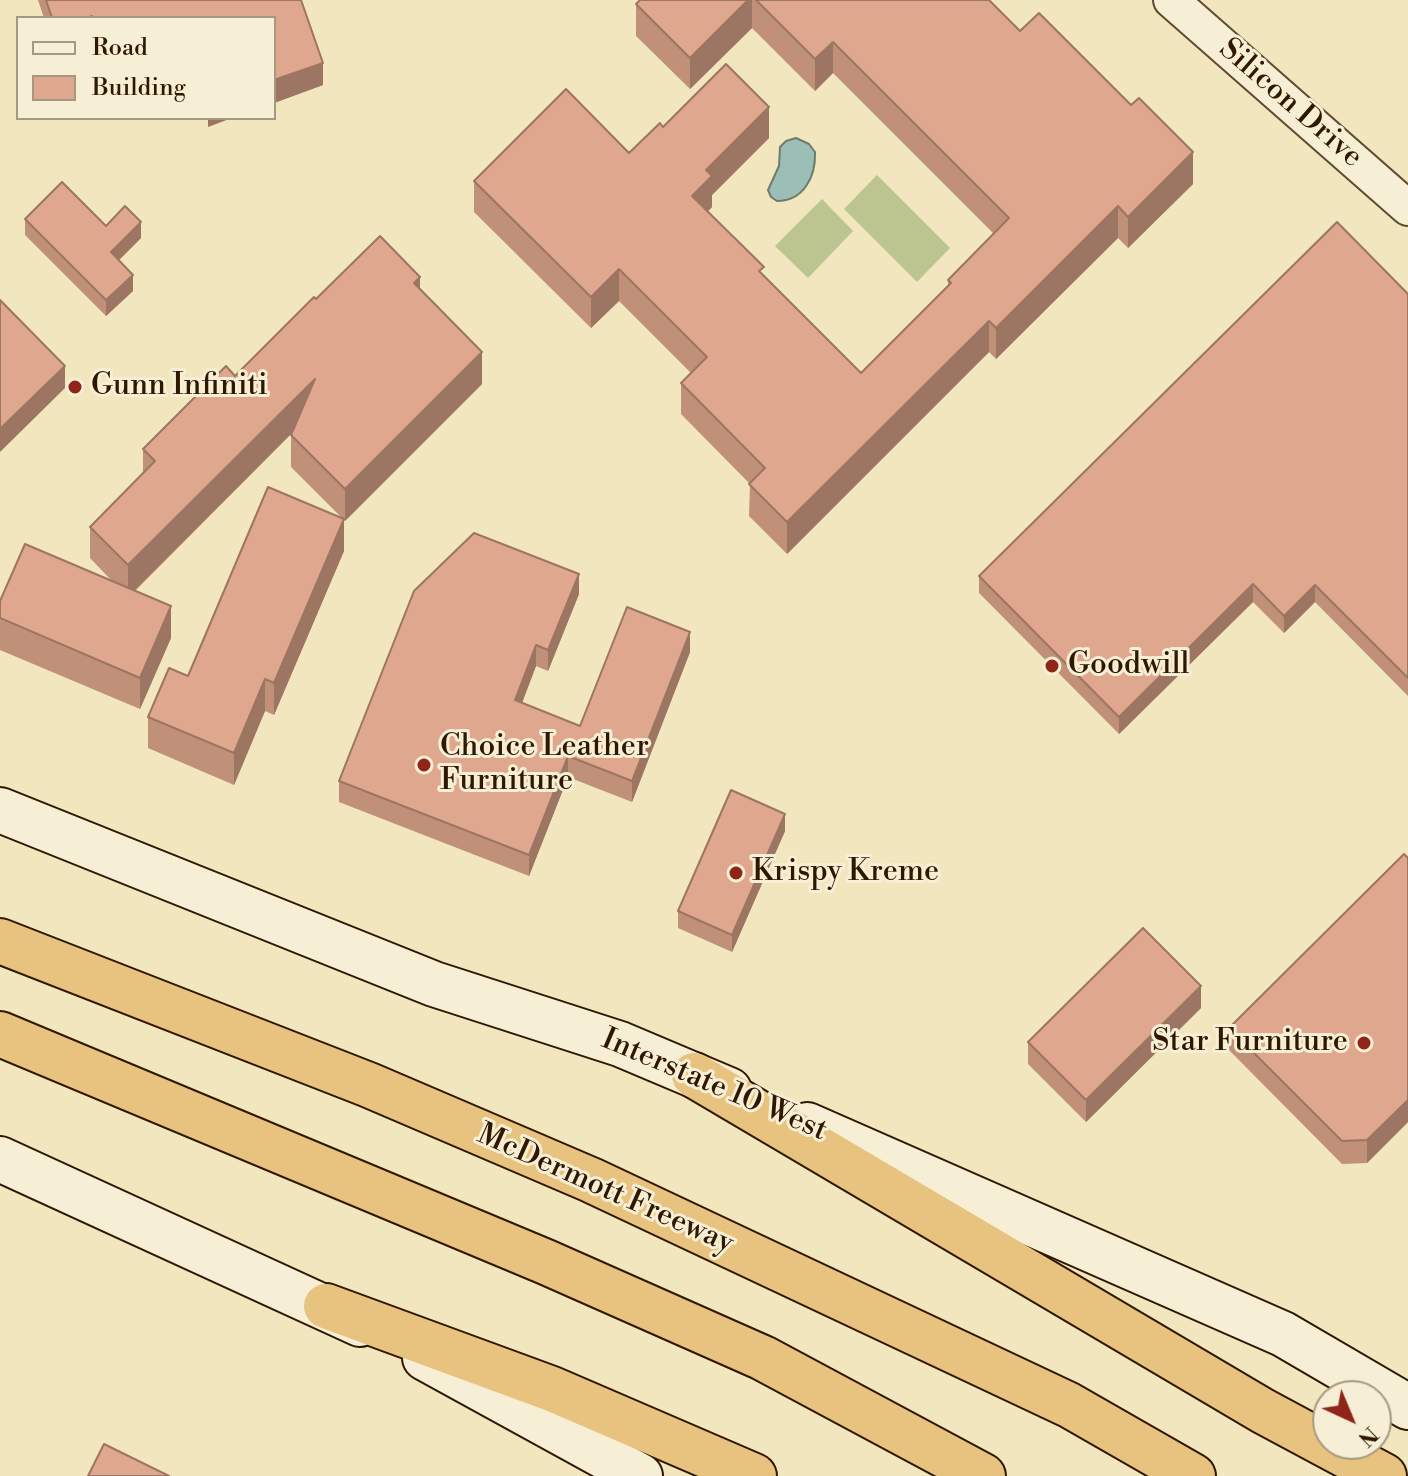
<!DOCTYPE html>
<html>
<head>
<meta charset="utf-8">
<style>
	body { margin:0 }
	#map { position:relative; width:1408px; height:1476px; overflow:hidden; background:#f1e6be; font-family:"Libre Bodoni",serif }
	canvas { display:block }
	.legend { position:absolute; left:16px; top:16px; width:260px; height:104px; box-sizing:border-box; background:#f6efd5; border:2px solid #a69980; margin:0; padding:10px 14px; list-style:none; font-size:24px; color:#2f1700 }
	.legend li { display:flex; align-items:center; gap:16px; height:40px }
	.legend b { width:40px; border:2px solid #a69980 }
	.north { position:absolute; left:1312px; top:1380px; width:80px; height:80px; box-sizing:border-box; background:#f6efd5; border:2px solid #a69980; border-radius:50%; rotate:136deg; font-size:22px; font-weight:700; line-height:32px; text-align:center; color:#2f1700 }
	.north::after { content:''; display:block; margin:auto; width:28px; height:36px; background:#8f2418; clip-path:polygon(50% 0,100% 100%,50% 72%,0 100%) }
</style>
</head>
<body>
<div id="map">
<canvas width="1408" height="1476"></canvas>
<ul class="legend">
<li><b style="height:10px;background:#f6efd5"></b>Road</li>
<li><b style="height:22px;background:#dfa78d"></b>Building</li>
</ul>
<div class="north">N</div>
</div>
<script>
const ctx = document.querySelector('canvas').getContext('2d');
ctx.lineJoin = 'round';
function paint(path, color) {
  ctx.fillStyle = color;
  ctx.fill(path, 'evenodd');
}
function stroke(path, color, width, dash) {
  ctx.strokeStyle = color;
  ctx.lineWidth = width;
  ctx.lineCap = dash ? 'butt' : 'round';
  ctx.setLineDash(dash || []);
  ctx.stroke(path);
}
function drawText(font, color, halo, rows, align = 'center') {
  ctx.font = font + ' "Libre Bodoni",serif';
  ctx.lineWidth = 6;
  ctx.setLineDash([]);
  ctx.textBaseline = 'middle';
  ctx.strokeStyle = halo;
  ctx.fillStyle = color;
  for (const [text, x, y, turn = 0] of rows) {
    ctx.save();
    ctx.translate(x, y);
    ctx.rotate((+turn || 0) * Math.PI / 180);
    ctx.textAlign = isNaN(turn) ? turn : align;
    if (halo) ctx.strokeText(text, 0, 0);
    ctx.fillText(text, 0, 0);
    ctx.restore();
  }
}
const green = new Path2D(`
	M877 175 950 248 917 282 844 209Z
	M822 199 853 231 808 278 775 246Z`);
const water = new Path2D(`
	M796 138 809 144 815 152C816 176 804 201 777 201L771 197 768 190 779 166 780 147 786 141Z`);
const street = new Path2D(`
	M1171 0 1408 208`);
const secondary = new Path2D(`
	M0 810 434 984 620 1044 729 1090
	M807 1125 1283 1334 1408 1407
	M0 1159 360 1324
	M425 1358 640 1476`);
const highway = new Path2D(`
	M0 941 369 1085 591 1180 1069 1405 1193 1476
	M0 1034 546 1262 763 1358 983 1476
	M694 1075 1263 1411 1384 1476
	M326 1306 552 1389 754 1476`);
const wall = new Path2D(`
	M38 0H301L323 85 274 103V18H44Z
	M640 0H989L1020 31 1193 184 1128 248 1118 238 996 359 989 352 787 554 749 516 750 484 681 414V383L691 373 619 301 591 328 474 212V181L629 153 663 127 769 138 712 195V207L708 211 764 276 861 373 948 286V280L994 234 833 73 815 91 752 28 690 89 636 36V4Z
	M25 219 106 226 141 238 119 260 133 291 106 316 25 235Z
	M420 290 482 384 345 521 344 520V551L274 715 265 711 234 785 148 748V717L342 518 291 467V434L135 591 171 638 140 709 0 650V601L112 581 90 558V527L143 473V449L235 376 316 299Z
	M1408 294V696L1315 602 1284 633 1253 602 1119 734 979 593V576Z
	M579 594 548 671 536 666 522 703 580 726 690 652 632 802 568 777 529 876 339 802V781Z
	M785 831 732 952 678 928V911Z
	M1408 858V1122L1367 1163 1342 1164 1229 1050V1028Z
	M1201 1008 1086 1122 1028 1064V1042Z`);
const shadedWall = new Path2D(`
	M748 0H752V28L690 89V58Z
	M833 42V73L815 91V59Z
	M323 63V85L274 103V80Z
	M769 107V138L712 195V207L692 227V196L706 170Z
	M208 118H232L208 127Z
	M1193 152V184L1128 248V217Z
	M1118 206V238L996 359V328Z
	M141 222V238L111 268V252Z
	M619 269V301L591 328V297Z
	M133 275V291L106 316V300Z
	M420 277V308L414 283Z
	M989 321V352L787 554V522Z
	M482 352V384L345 521V489Z
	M65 366V388L0 452V429Z
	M315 379V410L128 597V565Z
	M344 519V551L274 715V683Z
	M579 574V594L548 671V650Z
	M1253 584V602L1119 734V717Z
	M1315 585V602L1284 633V616Z
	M171 606V638L140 709V678Z
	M690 632V652L632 802V781Z
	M536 645V666L515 721V700Z
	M265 679V711L234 785V753Z
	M568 756V777L529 876V855Z
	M785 814V831L732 952V935Z
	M1201 986V1008L1086 1122V1100Z
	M1408 1100V1122L1367 1163V1140Z`);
const building = new Path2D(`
	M46 0H301L323 63 274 80V18H93L92 16 88 18H52Z
	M640 0H748L690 58 636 4Z
	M756 0H989L1020 31 1039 13 1131 105 1139 98 1193 152 1128 217 1118 206 996 328 989 321 787 522 749 484 765 468 681 383 707 357 619 269 591 297 474 181 566 89 629 153 660 123 663 127 726 64 769 107 706 170 712 176 692 196 764 267 759 271 861 373 951 283 948 280 1009 218 833 42 815 59Z
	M62 182 106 226 125 206 141 222 111 252 133 275 106 300 25 219Z
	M1337 222 1408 294V678L1315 585 1284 616 1253 584 1119 717 979 576Z
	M380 236 420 277 414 283 482 352 345 489 291 435 315 379 128 565 90 527 155 461 143 449 226 366 235 376 314 297 316 299Z
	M0 300 65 366 0 429Z
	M268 487 344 519 274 683 265 679 234 753 148 717 169 668 188 676Z
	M474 533 579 574 548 650 536 645 515 700 580 726 627 607 690 632 632 781 568 756 529 855 339 781 414 591Z
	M25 544 171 606 140 678 0 618V601Z
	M731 790 785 814 732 935 678 911Z
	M1404 854 1408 858V1100L1367 1140 1342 1141 1229 1028Z
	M1143 928 1201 986 1086 1100 1028 1042Z
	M104 1444 169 1476H88Z`);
const markers = [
	[75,387,8,"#8f2418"],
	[1052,666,8,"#8f2418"],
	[424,765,8,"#8f2418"],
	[736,873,8,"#8f2418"],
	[1364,1043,8,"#8f2418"]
];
const streetNames = [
	["Silicon Drive",1290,104,41],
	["Interstate 10 West",714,1086,23],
	["McDermott Freeway",605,1190,24]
];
const poiNames = [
	["Gunn Infiniti",91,387],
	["Goodwill",1068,666],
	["Choice Leather",440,748],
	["Furniture",440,782],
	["Krispy Kreme",752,873],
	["Star Furniture",1348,1043,"right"]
];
paint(green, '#bcc490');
paint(water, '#9bbeb6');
stroke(water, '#707b6d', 2);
stroke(street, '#604b30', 38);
stroke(secondary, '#2f1700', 48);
stroke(highway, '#2f1700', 48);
stroke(street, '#f6efd5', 34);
stroke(secondary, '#f6efd5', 44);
stroke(highway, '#e8c37f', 44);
paint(wall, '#c09079');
paint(shadedWall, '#9c7563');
paint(building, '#dfa78d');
stroke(building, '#9c7563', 2);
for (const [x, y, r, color] of markers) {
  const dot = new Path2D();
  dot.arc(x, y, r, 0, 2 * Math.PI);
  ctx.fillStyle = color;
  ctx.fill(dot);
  stroke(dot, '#f6efd5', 3);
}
drawText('30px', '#2f1700', '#f6efd5', streetNames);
drawText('30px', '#2f1700', '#f6efd5', poiNames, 'left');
</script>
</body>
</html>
